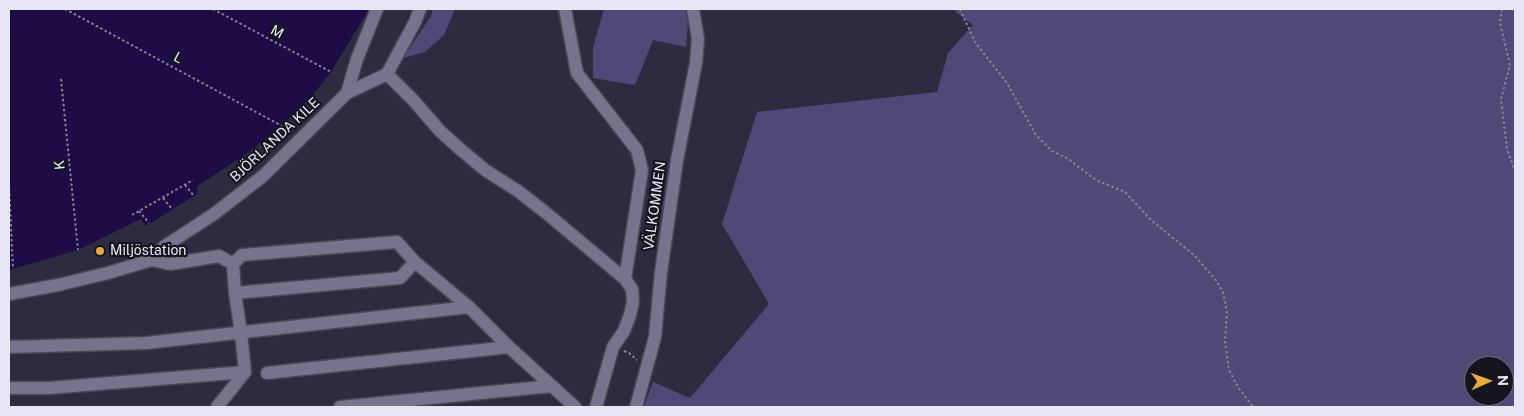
<!DOCTYPE html>
<html>
<head>
<meta charset="utf-8">
<style>
	body { margin:0 }
	#map { position:relative; width:1524px; height:416px; overflow:hidden; background:#2d2b40; font-family:"Public Sans",sans-serif }
	canvas { display:block }
	.frame { position:absolute; inset:0; border:10px solid #e7e6f4; pointer-events:none }
	.north { position:absolute; left:1464px; top:356px; width:50px; height:50px; box-sizing:border-box; background:#16151f; border:1px solid #6a6974; border-radius:50%; rotate:88deg; font-size:14px; font-weight:700; line-height:20px; text-align:center; color:#e7e6f4 }
	.north::after { content:''; display:block; margin:auto; width:18px; height:22px; background:#e8ab37; clip-path:polygon(50% 0,100% 100%,50% 72%,0 100%) }
</style>
</head>
<body>
<div id="map">
<canvas width="1524" height="416"></canvas>
<div class="frame"></div>
<div class="north">N</div>
</div>
<script>
const ctx = document.querySelector('canvas').getContext('2d');
ctx.lineJoin = 'round';
function paint(path, color) {
  ctx.fillStyle = color;
  ctx.fill(path, 'evenodd');
}
function stroke(path, color, width, dash) {
  ctx.strokeStyle = color;
  ctx.lineWidth = width;
  ctx.lineCap = dash ? 'butt' : 'round';
  ctx.setLineDash(dash || []);
  ctx.stroke(path);
}
function drawText(font, color, halo, rows, align = 'center') {
  ctx.font = font + ' "Public Sans",sans-serif';
  ctx.lineWidth = 4.5;
  ctx.setLineDash([]);
  ctx.textBaseline = 'middle';
  ctx.strokeStyle = halo;
  ctx.fillStyle = color;
  for (const [text, x, y, turn = 0] of rows) {
    ctx.save();
    ctx.translate(x, y);
    ctx.rotate((+turn || 0) * Math.PI / 180);
    ctx.textAlign = isNaN(turn) ? turn : align;
    if (halo) ctx.strokeText(text, 0, 0);
    ctx.fillText(text, 0, 0);
    ctx.restore();
  }
}
const green = new Path2D(`
	M433 9H455L444 35 425 52 403 58 431 16Z
	M604 9H685L688 23 686 47 653 40 635 85 593 78V48Z
	M954 9H1515V407H644L653 382 690 398 769 304 722 224 757 112 937 92 948 53 973 25 957 13ZM1474 366H1504V396H1474Z`);
const water = new Path2D(`
	M9 9H369L331 72 310 98 282 126 246 154 197 186V194L194 196 146 226 141 219 78 250 9 270Z`);
const path = new Path2D(`
	M65 9 282 126
	M213 9 331 72
	M960 9 975 42 1007 83 1036 135 1052 151 1067 158 1096 180 1125 192 1151 220 1194 255 1215 279 1223 292 1227 312 1225 342 1229 370 1238 387 1253 407
	M1502 9 1500 23 1510 65 1501 99 1507 149 1515 171
	M61 79 78 250
	M9 184 13 269
	M185 185 194 196
	M163 198 172 209
	M139 211 149 223
	M132 215 193 180
	M624 351 629 353 637 360`);
const minor = new Path2D(`
	M387 74 414 101 440 131 460 149 485 170 518 191 545 212 625 279 642 170 637 150 577 73 565 9
	M347 93 387 74 415 22 420 9
	M151 260 170 264 219 256 233 264 235 293 241 333 245 372 217 407
	M233 264 242 255 397 242 415 262 469 307 509 347 575 407
	M235 293 400 278 415 262
	M9 294 58 285 108 273 151 260 165 246 214 214 263 176 347 93 357 59 377 9
	M9 347 146 343 469 307
	M267 373 509 347
	M9 388H49L245 372
	M340 407 552 386
	M596 407 613 347 624 331 630 315 633 302 632 289 625 279
	M636 407 655 337 661 272 677 160 696 63 698 39 693 9`);
const markers = [
	[100,251,5,"#e8ab37"]
];
const streetNames = [
	["M",277,32,28],
	["L",178,58,28],
	["BJÖRLANDA KILE",275,140,-43],
	["K",60,165,-96],
	["VÄLKOMMEN",655,206,-82]
];
const poiNames = [
	["Miljöstation",110,251]
];
paint(green, '#4f4977');
paint(water, '#1e0c46');
stroke(minor, '#484657', 15);
stroke(path, '#858395', 2, [2.5, 2.5]);
stroke(minor, '#76738c', 12);
for (const [x, y, r, color] of markers) {
  const dot = new Path2D();
  dot.arc(x, y, r, 0, 2 * Math.PI);
  ctx.fillStyle = color;
  ctx.fill(dot);
  stroke(dot, '#16151f', 2);
}
drawText('14px', '#e7e6f4', '#16151f', streetNames);
drawText('14px', '#e7e6f4', '#16151f', poiNames, 'left');
</script>
</body>
</html>
